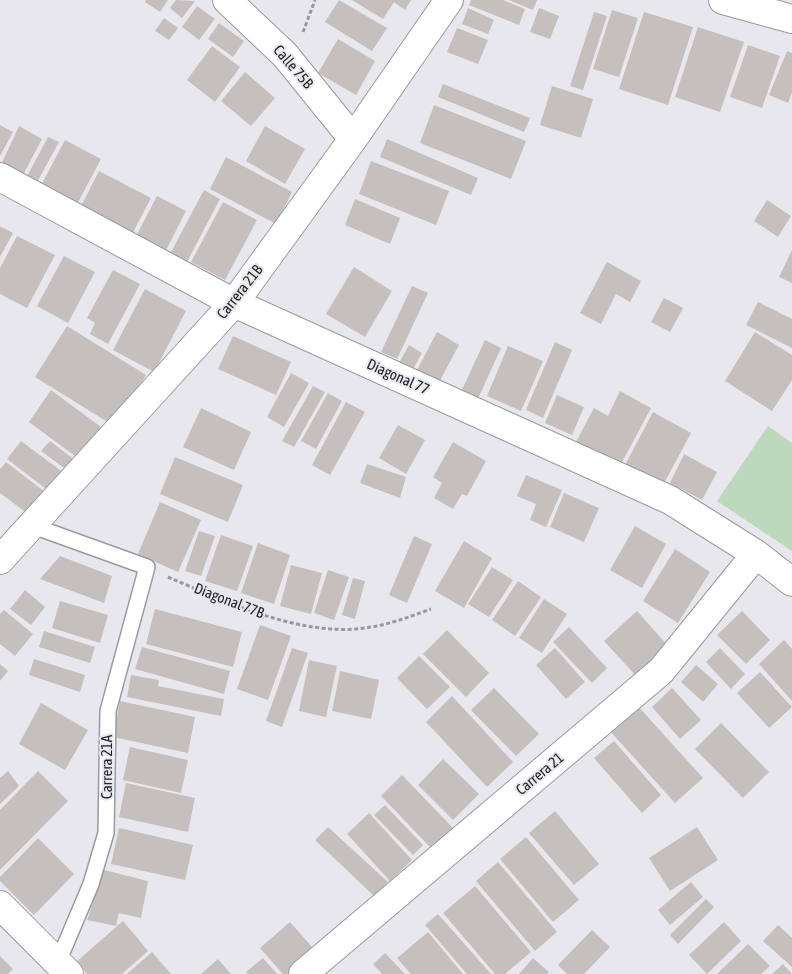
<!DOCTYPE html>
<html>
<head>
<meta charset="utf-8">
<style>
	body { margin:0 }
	canvas { display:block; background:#e7e7ed }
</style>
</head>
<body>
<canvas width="792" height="974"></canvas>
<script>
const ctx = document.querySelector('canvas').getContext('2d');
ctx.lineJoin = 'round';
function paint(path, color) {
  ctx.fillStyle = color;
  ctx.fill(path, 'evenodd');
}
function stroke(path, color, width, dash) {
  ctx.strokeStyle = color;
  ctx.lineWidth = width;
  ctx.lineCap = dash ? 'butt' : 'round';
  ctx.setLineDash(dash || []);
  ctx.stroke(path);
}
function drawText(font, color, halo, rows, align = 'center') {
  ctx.font = font + ' "Asap Condensed",sans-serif';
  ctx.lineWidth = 4;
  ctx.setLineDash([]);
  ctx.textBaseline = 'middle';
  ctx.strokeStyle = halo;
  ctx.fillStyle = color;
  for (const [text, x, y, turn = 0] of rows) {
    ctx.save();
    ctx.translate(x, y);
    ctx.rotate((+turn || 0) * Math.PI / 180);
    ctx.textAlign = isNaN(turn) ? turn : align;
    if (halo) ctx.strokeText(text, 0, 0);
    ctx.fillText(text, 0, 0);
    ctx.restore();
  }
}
const green = new Path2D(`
	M768 426 792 443V551L717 501Z`);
const building = new Path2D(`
	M146 0H168L160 12 145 2Z
	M176 0 195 1 182 18 170 8Z
	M339 0 387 28 372 51 325 22Z
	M352 0H411L405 10 394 2 383 19Z
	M471 0H503L525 9 519 25 469 5Z
	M509 0H537L533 10Z
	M197 6 215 19 199 40 182 27Z
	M468 8 494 20 488 34 462 24Z
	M539 8 559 16 550 39 530 32Z
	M612 10 638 18 619 77 593 69Z
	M594 12 607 16 583 90 570 86Z
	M644 12 693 27 668 105 619 89Z
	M164 18 178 28 169 40 155 31Z
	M219 23 244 41 233 57 208 39Z
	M698 27 744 42 720 112 675 97Z
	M457 28 488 40 478 64 447 52Z
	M338 39 375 61 356 95 318 73Z
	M748 45 780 56 762 108 730 97Z
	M212 46 240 67 215 102 187 80Z
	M787 51 792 53V92L788 103 769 95Z
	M245 72 275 98 251 126 221 101Z
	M443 84 530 118 524 132 438 97Z
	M552 86 593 99 581 138 540 125Z
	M434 105 526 141 511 179 420 143Z
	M0 125 13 132 0 156Z
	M19 126 42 139 21 179 0 167Z
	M265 126 305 149 285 184 246 161Z
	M48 137 59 142 35 186 25 180Z
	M387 139 478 178 471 195 380 157Z
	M65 140 101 159 74 210 38 191Z
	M226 157 292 192 276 224 210 189Z
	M371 161 449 191 436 225 359 194Z
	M99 171 151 198 129 240 78 212Z
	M204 190 220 199 187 262 170 254Z
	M157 196 186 211 161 260 132 244Z
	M355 199 400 218 390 244 345 225Z
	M767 200 791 216 778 237 754 221Z
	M223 202 257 220 225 280 191 262Z
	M0 226 13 233 0 257Z
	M17 236 55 255 27 308 0 294V268Z
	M792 250V283L779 277Z
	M64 256 95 272 68 323 37 306Z
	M607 262 641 281 630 302 616 294 601 324 580 313Z
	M354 267 392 291 365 337 326 314Z
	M113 270 140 284 108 344 90 334 95 323 87 318Z
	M412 286 428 293 397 359 381 352Z
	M145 289 186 311 154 372 113 350Z
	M664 298 683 308 670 332 651 322Z
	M758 302 792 319V348L746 325Z
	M67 326 146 375 114 426 35 377Z
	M437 332 459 345 438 384 416 372Z
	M755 332 792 355V380L772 411 725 381Z
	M233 336 291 362 276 395 218 369Z
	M485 340 501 348 477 401 460 394Z
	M555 342 572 350 543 418 526 410Z
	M409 345 422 353 412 371 399 363Z
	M508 346 543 361 521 411 487 396Z
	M291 373 309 383 284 427 267 417Z
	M313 386 325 392 294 447 282 441Z
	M51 390 101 427 79 459 29 422Z
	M620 391 651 408 620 466 576 442 594 408 608 416Z
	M328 393 342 401 316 449 301 441Z
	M557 395 584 407 572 435 545 423Z
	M346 402 365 412 330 475 312 465Z
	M201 408 251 432 234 470 183 447Z
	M653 412 691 433 661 489 623 469Z
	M398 425 425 440 406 474 379 458Z
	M21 441 64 473 50 492 7 459Z
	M50 441 75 460 67 470 41 451Z
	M453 442 486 461 467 496 462 494 453 509 434 498 442 483 433 477Z
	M684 454 717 472 702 500 670 483Z
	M175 457 243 485 228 522 160 494Z
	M6 462 45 492 28 514 0 493V469Z
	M367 464 406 477 400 498 360 483Z
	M526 475 562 490 546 527 530 520 536 504 517 496Z
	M564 493 599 508 584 542 550 527Z
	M160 502 201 520 178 572 138 554Z
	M635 526 666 544 642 588 610 570Z
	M199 531 215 536 201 576 185 571Z
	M221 535 253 546 237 591 205 581Z
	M414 536 432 544 407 603 389 595Z
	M464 541 492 558 464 608 435 591Z
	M258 543 290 555 274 604 241 593Z
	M675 549 710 572 678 623 643 601Z
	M60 556 112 576 104 603 40 579Z
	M291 565 322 573 311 614 280 606Z
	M492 567 513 580 489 617 468 604Z
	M328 570 349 577 334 620 314 613Z
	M353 578 365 581 355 619 342 615Z
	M518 581 541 597 515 636 492 620Z
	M25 590 45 607 31 625 10 609Z
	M544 599 567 614 542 653 519 638Z
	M60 601 108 615 100 643 52 628Z
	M155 609 242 632 233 667 146 644Z
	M4 610 33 634 15 656 0 644V614Z
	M637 611 669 647 637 677 604 641Z
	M742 611 770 640 746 664 717 635Z
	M260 625 291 636 268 700 237 689Z
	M569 627 607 668 592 683 553 642Z
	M447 630 489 673 466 697 423 654Z
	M44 631 95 647 90 663 39 647Z
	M784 640 792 649V701L759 664Z
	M142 647 230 671 224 694 135 669Z
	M292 648 308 653 282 727 266 721Z
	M555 648 585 682 566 699 536 665Z
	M720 648 745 674 731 689 706 662Z
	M419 656 450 687 427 709 397 678Z
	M34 659 85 675 80 692 29 675Z
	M309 660 337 666 326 717 299 711Z
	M0 664 8 671 0 681Z
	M696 665 718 684 703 702 681 682Z
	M340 671 379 680 371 719 332 711Z
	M760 672 792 707 769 728 737 693Z
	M131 675 159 680 158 686 224 699 221 716 127 697Z
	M494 688 539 734 516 756 471 710Z
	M672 688 701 720 680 739 652 707Z
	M452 696 513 762 487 787 426 722Z
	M120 701 195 717 188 753 113 737Z
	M41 703 88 730 65 770 19 744Z
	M637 705 703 778 675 803 609 730Z
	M721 723 769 772 743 798 695 749Z
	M614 741 661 795 642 813 594 758Z
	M130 747 188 760 181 793 123 780Z
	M443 759 479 794 453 820 418 785Z
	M8 771 19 786 0 804V778Z
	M38 771 68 801 0 870V810Z
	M402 775 453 828 431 848 381 796Z
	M126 783 195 798 188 832 119 817Z
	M385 805 423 845 413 855 374 815Z
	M555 811 599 864 574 885 529 833Z
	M369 813 412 860 390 881 347 834Z
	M328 827 388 882 374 896 315 840Z
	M697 827 718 860 670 891 649 858Z
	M119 828 193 845 185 880 111 864Z
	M526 837 579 900 553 922 500 859Z
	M38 838 74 874 34 915 0 881V877Z
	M498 862 557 932 535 951 476 881Z
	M104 870 148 881 141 918 119 913 116 926 87 920Z
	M691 882 703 897 670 925 658 910Z
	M475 886 531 952 505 974H495L443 913Z
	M706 899 714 907 678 944 670 935Z
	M438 914 491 974H467L425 925Z
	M123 921 148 951 122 974H87L76 962Z
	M290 922 319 955 297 974H283L260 948Z
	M724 922 741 941 707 974 689 955Z
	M778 925 792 938V967L763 941Z
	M592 930 610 947 584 974H567L558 965Z
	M428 932 463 974H411L397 958Z
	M748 944 770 966 761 974H717Z
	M152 952 171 974H127Z
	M385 953 405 974H382L373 964Z
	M0 956 13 969 8 974H0Z
	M263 958 277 974H248L246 972Z
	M533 958 549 972 547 974H519Z
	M218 959 231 974H201Z
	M783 964 792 974H772Z`);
const path = new Path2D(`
	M303 32 315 0
	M168 577C226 602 301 637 365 628 388 625 409 617 431 609`);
const lane = new Path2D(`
	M33 526 147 567 108 711 106 833 91 884 58 962`);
const street = new Path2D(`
	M227 0 285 55 353 139
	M723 0 792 19
	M0 177 234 303 670 500 756 554 792 582
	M0 560 234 303 353 139 449 0
	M0 905 69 974
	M303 974 661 671 756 554`);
const streetNames = [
	["Calle 75B",293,67,49],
	["Carrera 21B",240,292,-52],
	["Diagonal 77",398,377,24],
	["Diagonal 77B",229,601,21],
	["Carrera 21A",107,767,-90],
	["Carrera 21",540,774,-40]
];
paint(green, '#bcd9be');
paint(building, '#c5c0bd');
stroke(lane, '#999a9f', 18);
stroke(street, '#999a9f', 30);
stroke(path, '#97979c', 3, [4, 2.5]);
stroke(lane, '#fff', 15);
stroke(street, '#fff', 28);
drawText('15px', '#232325', '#e7e7ed', streetNames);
</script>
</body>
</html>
